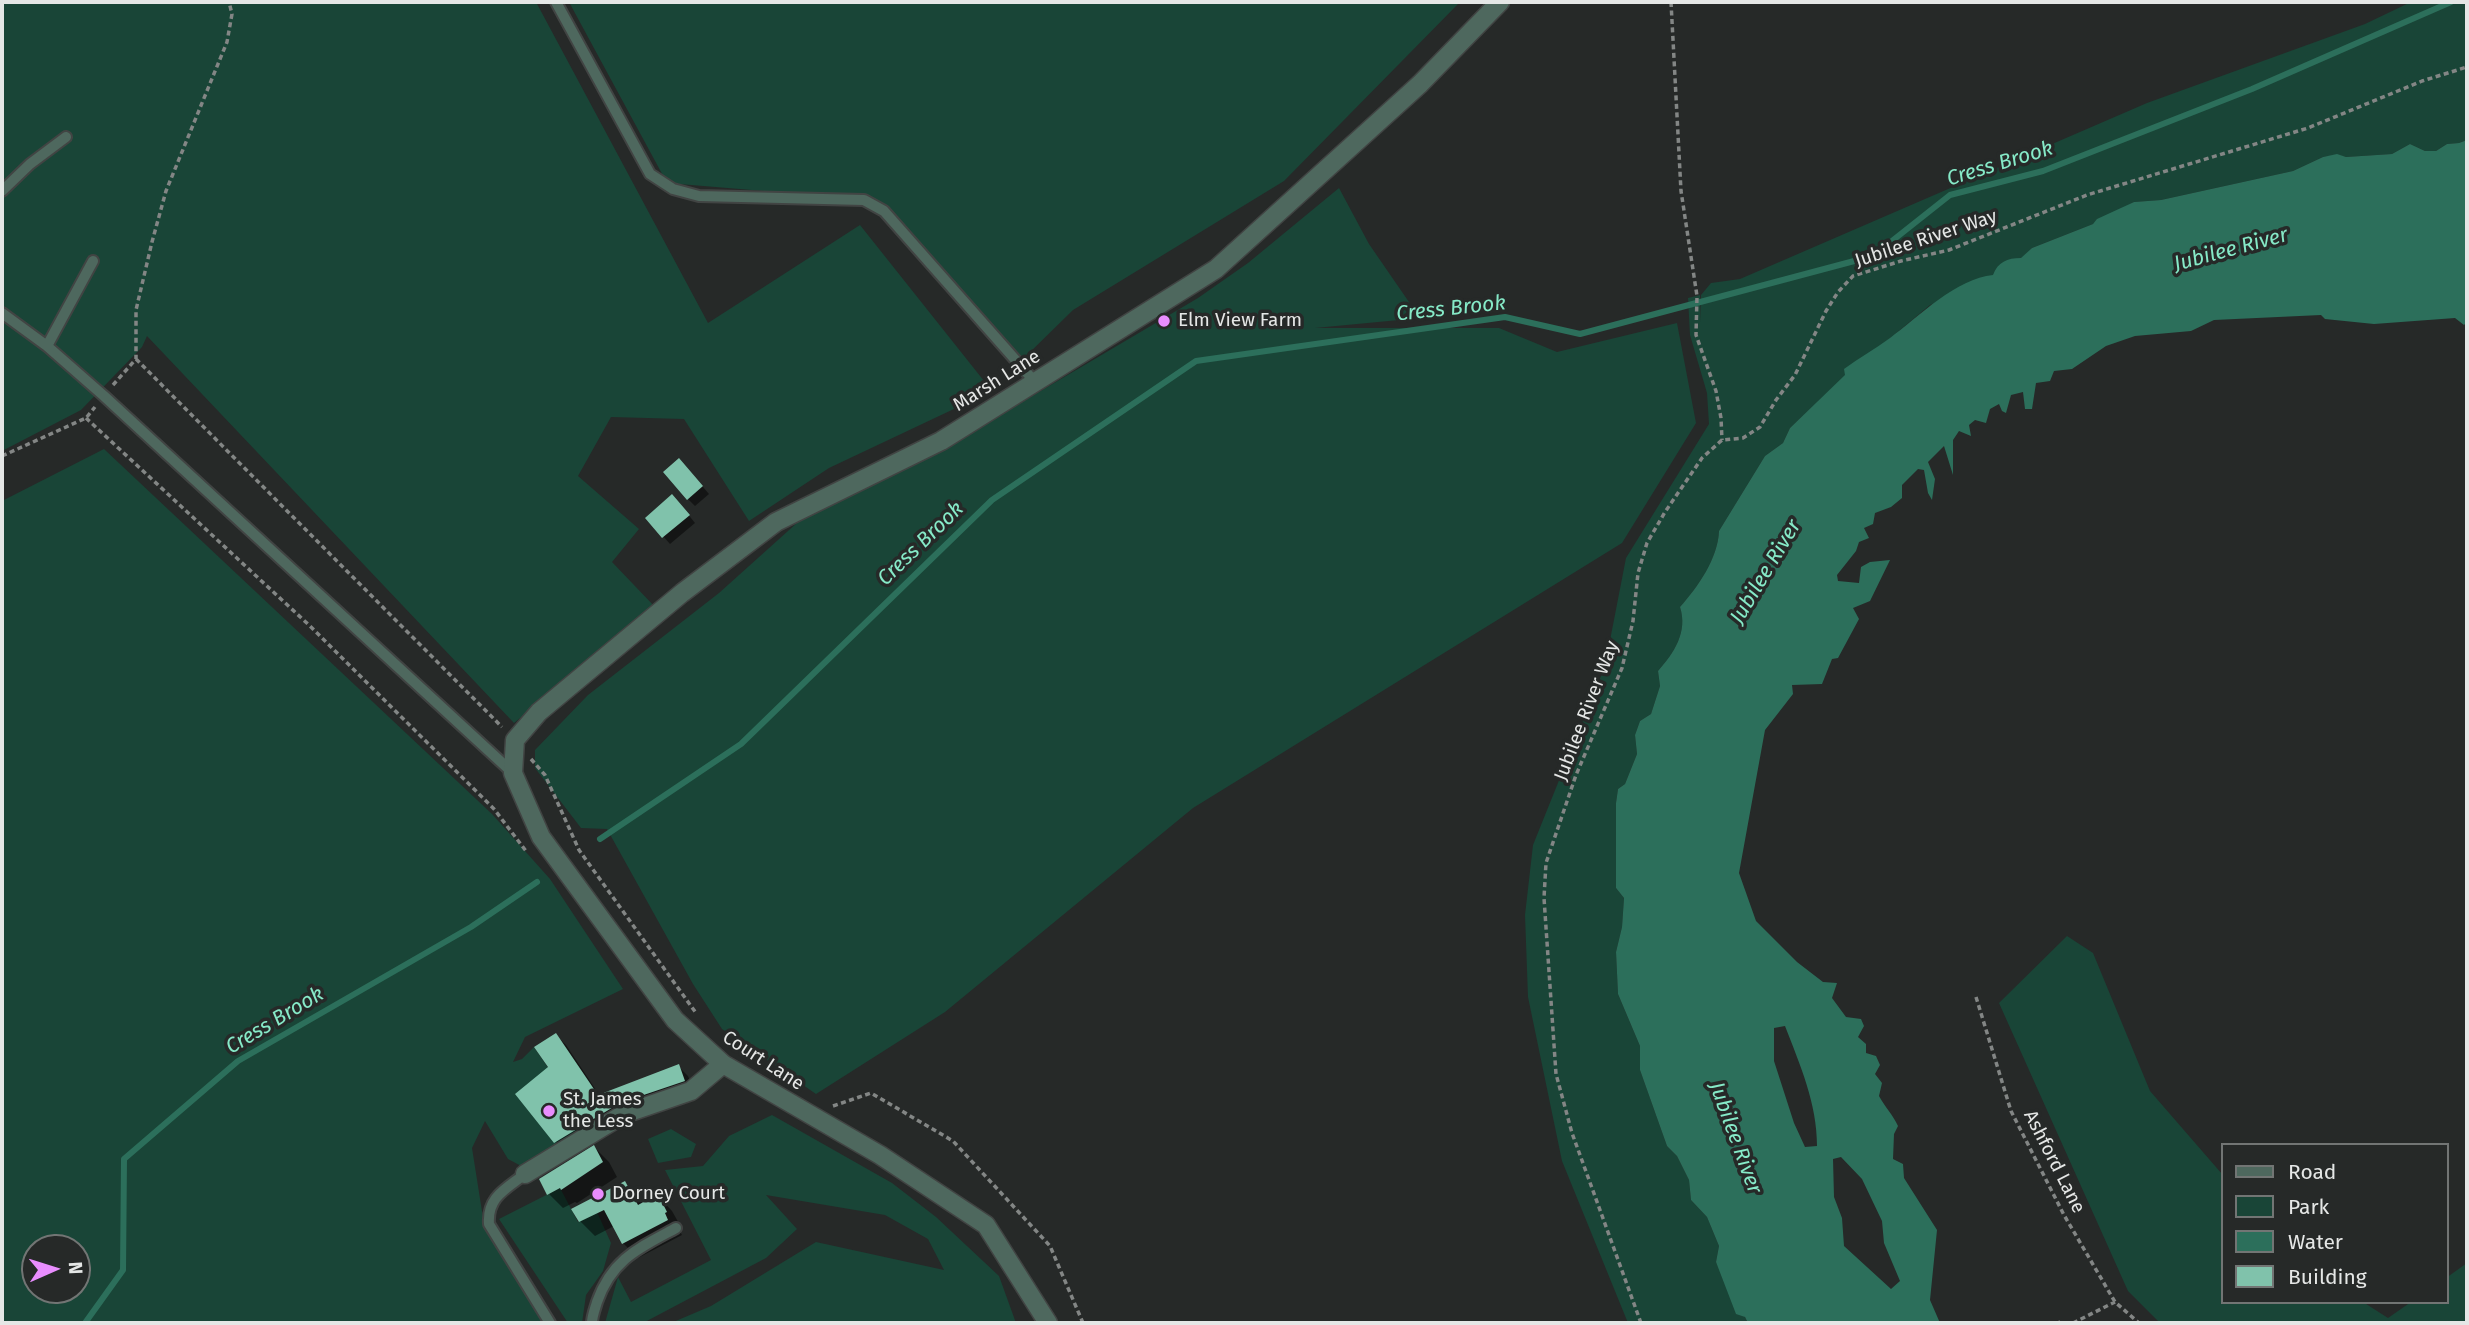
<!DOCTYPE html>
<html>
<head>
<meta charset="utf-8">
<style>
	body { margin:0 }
	#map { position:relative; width:2469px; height:1325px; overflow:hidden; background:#262928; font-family:"Fira Sans",sans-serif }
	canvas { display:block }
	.frame { position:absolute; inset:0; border:4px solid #e5e7e6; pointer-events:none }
	.legend { position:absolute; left:2221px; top:1143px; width:228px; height:161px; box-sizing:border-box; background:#262928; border:2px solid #727574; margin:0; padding:9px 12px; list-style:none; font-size:21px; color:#e5e7e6 }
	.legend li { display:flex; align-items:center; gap:14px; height:35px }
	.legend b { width:35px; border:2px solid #727574 }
	.north { position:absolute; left:21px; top:1234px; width:70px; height:70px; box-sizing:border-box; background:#262928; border:2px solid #727574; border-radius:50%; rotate:87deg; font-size:19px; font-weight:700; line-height:28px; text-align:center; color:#e5e7e6 }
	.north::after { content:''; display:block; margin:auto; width:24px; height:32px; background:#e98dfe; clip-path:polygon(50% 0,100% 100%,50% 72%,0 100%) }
</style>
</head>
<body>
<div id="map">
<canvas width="2469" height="1325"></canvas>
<div class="frame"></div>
<ul class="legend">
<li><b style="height:9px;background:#4e685e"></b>Road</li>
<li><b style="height:19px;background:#194537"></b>Park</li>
<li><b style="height:19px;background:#2c6f5b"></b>Water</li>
<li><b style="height:19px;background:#80c2ab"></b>Building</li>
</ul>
<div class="north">N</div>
</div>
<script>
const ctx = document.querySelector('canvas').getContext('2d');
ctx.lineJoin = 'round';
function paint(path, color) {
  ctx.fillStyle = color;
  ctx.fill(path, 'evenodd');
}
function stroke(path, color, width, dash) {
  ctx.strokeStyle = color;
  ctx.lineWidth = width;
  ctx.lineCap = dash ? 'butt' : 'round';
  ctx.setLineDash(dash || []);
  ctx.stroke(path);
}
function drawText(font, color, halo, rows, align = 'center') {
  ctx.font = font + ' "Fira Sans",sans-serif';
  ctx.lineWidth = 7;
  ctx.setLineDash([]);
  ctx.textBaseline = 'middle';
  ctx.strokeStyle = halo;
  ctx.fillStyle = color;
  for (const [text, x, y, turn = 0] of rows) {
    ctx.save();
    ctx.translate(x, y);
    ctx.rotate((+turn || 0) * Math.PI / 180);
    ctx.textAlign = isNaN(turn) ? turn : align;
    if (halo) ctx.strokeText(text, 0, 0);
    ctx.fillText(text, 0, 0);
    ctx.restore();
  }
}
const green = new Path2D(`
	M2 2H536L708 323 860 225 992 391 829 468 749 521 684 419 611 417 578 476 639 529 612 562 655 607 514 723 147 336 142 347 81 410 2 451Z
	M569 2H1460L1284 181 1073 310 1022 360 873 200 667 183Z
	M2411 2H2467V140L2459 143 2447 144 2436 151H2425L2410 144 2392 154 2346 157 2337 155 2323 157 2293 171 2161 200 2134 202 2093 224 2032 248 2021 259 1993 276 1930 305 1846 375 1790 428 1783 443 1765 456 1719 531C1718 558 1698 587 1680 607 1688 632 1674 653 1658 671L1660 686 1651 714 1640 721 1635 735 1637 754 1625 784 1618 789 1616 803V888L1624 898 1622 927 1616 952 1618 994 1640 1046V1070L1667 1146 1677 1156 1689 1180 1691 1200 1707 1217 1719 1246 1716 1262 1748 1323H1628L1562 1161 1528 997 1525 915 1533 845 1605 666 1626 558 1709 424 1707 393 1690 335 1688 298 1700 295V322L1701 295 1711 283 1740 279 2147 103 2365 24Z
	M1339 188 1369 244 1420 318 1315 328H1499L1557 352 1677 323 1696 423 1622 543 1193 808 945 1012 816 1094 722 1029 693 984 607 829 581 828 535 768V750L588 695 719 593 798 522 1005 412 1198 298 1248 263Z
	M104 449 492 814 550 879 623 989 525 1037 513 1062 522 1059 534 1047 587 1125 558 1147 525 1168 508 1159 485 1121 472 1148 484 1224 549 1323H2V501ZM35 1248H77V1290H35Z
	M2067 936 2093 953 2150 1091 2222 1174V1302H2363L2388 1318 2411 1302H2446V1278L2467 1263V1323H2160L2128 1291 1999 1003Z
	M772 1115 892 1183 936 1217 999 1276 1016 1323H671L711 1306 816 1242 944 1270 928 1239 885 1215 766 1195 797 1229 766 1258 643 1323H605L618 1277 631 1302 711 1260 665 1170 703 1166 729 1136Z
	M671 1129 696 1144 691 1157 658 1163 648 1139Z
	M560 1188 578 1222 597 1212 611 1243 603 1271 586 1295 582 1323H568L499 1219Z`);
const water = new Path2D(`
	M2467 140V322L2464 325 2455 318 2374 324 2325 319 2321 315 2214 320 2191 331 2135 336 2106 346 2072 369 2054 371 2050 381 2036 383 2032 409H2025L2023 392 2011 395 2006 413 2002 411 1999 404 1990 409 1986 423 1975 420 1969 425 1971 436 1959 431 1953 440V475L1944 446 1928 462 1935 479 1932 500 1928 493 1924 470 1918 469 1902 485V498L1891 507 1875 513 1873 524 1864 528 1869 538 1859 542 1856 551 1837 575 1838 581 1859 583 1861 567 1870 562 1890 560 1870 601 1853 608 1859 619 1838 658 1832 659 1822 684 1792 685 1793 694 1765 730 1739 873 1756 921 1797 962 1823 982 1837 983 1832 998 1846 1017 1861 1019 1864 1026 1858 1037 1866 1044V1053L1876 1056 1880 1065 1875 1074 1882 1083 1879 1096C1885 1107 1893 1115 1898 1126L1894 1134 1893 1159 1903 1164 1904 1178 1937 1230 1930 1300 1940 1323H1748L1745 1317 1736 1314 1716 1262 1719 1246 1707 1217 1691 1200 1689 1180 1677 1156 1667 1146 1640 1070V1046L1618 994 1616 952 1622 927 1624 898 1616 888V803L1618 789 1625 784 1637 754 1635 735 1640 721 1651 714 1660 686 1658 671C1674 653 1688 632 1680 607 1698 587 1718 558 1719 531L1765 456 1783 443 1790 428 1845 375 1844 369C1859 358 1875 349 1890 338 1918 317 1957 278 1993 275 1998 262 2007 258 2021 258L2032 248 2093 224 2097 219 2134 202 2161 200 2293 171 2323 157 2337 154 2346 157 2392 154 2410 144 2425 151H2436L2447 144 2459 143ZM1785 1026C1800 1065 1817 1103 1817 1146L1805 1147 1794 1123 1774 1061V1028ZM1841 1157 1862 1179 1882 1221 1884 1243 1900 1281 1891 1289 1844 1246 1842 1218 1834 1197 1833 1159Z`);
const shadow = new Path2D(`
	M686 467 709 494 695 506 688 499Z
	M679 503 695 523 670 544 647 518Z
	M556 1035 566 1045 600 1096 678 1066 688 1076 694 1091 631 1113 566 1152 556 1142 550 1067Z
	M594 1147 609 1162 617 1177 577 1203 575 1202 563 1208 549 1194Z
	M625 1183 643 1204 658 1196 672 1211 681 1227 678 1228 682 1235 638 1258 623 1243 614 1226 595 1236 580 1221Z`);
const stream = new Path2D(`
	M600 839 741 744 992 500 1196 361 1505 317 1580 334 1873 256 1950 195 2043 171 2252 89 2451 2
	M85 1323 123 1270 124 1159 238 1061 471 927 537 882`);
const building = new Path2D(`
	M679 458 703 486 687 500 663 472Z
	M672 494 690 515 662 538 645 518Z
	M556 1033 598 1095 679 1064 685 1081 620 1103 554 1143 515 1094 548 1067 534 1047Z
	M594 1145 603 1162 561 1190 560 1188 547 1195 539 1179Z
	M625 1181 638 1205 658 1194 667 1212 665 1213 668 1220 622 1244 604 1210 579 1222 571 1209Z`);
const path = new Path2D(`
	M1671 2 1681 191 1697 296 1696 335 1716 391 1721 418 1722 440
	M136 359 502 727
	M113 385 136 359V310L152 242 166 191 227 42 232 14 229 2
	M86 418 310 626 494 809 526 851
	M2 456 86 418 95 407
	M531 759 545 775 579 850 696 1013
	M1976 997 2011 1111 2064 1215 2115 1302 2139 1323
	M724 1039 762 1063
	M833 1106 871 1093 953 1141 1050 1246 1083 1323
	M2058 1321 2059 1323
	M1641 1323 1572 1133 1556 1074 1544 898 1546 863 1576 775 1622 668 1633 621 1638 573 1647 543 1665 512 1702 458 1722 440 1743 438 1760 427 1776 400 1795 375 1826 311 1838 292 1853 276 1901 261 1949 250 2087 195 2308 128 2422 81 2467 67
	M2073 1323 2115 1302`);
const lane = new Path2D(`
	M556 2 650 174 673 189 699 196 864 200 884 211 1035 382
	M2 191 30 164 66 137
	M2 313 47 346 104 396 513 773
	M47 346 93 261
	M525 1174C506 1189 487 1197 489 1224L550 1323
	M592 1323C592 1316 595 1309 597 1302 612 1259 639 1248 676 1228`);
const street = new Path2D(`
	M525 1174 624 1114 691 1091 723 1064
	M1048 1323 986 1225 880 1155 723 1064 675 1020 541 837 513 773 515 740 539 712 682 593 776 522 941 441 1216 269 1420 84 1500 2`);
const markers = [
	[1164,321,7,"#e98dfe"],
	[549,1111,7,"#e98dfe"],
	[598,1194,7,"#e98dfe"]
];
const streetNames = [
	["Jubilee River Way",1926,239,-18],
	["Marsh Lane",997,381,-32],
	["Jubilee River Way",1587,711,-69],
	["Court Lane",763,1061,33],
	["Ashford Lane",2054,1162,63]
];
const poiNames = [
	["Elm View Farm",1178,321],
	["St. James",563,1100],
	["the Less",563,1122],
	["Dorney Court",612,1194]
];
const waterNames = [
	["Cress Brook",2000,164,-17],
	["Jubilee River",2231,250,-15],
	["Cress Brook",1451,309,-6],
	["Cress Brook",921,544,-44],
	["Jubilee River",1766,572,-59],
	["Cress Brook",275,1021,-31],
	["Jubilee River",1735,1138,70]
];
paint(green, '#194537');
paint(water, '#2c6f5b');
paint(shadow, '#0007');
stroke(stream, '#2c6f5b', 6);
paint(building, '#80c2ab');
stroke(lane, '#414443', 14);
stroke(street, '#414443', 21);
stroke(path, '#838685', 3.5, [5, 3.5]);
stroke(lane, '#4e685e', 10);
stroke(street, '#4e685e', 18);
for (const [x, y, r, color] of markers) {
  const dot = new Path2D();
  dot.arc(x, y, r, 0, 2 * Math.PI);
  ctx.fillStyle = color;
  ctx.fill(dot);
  stroke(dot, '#262928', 2.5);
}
drawText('19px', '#e5e7e6', '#262928', streetNames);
drawText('19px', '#e5e7e6', '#262928', poiNames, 'left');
drawText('italic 21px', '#86eac8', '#262928', waterNames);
</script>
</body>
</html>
